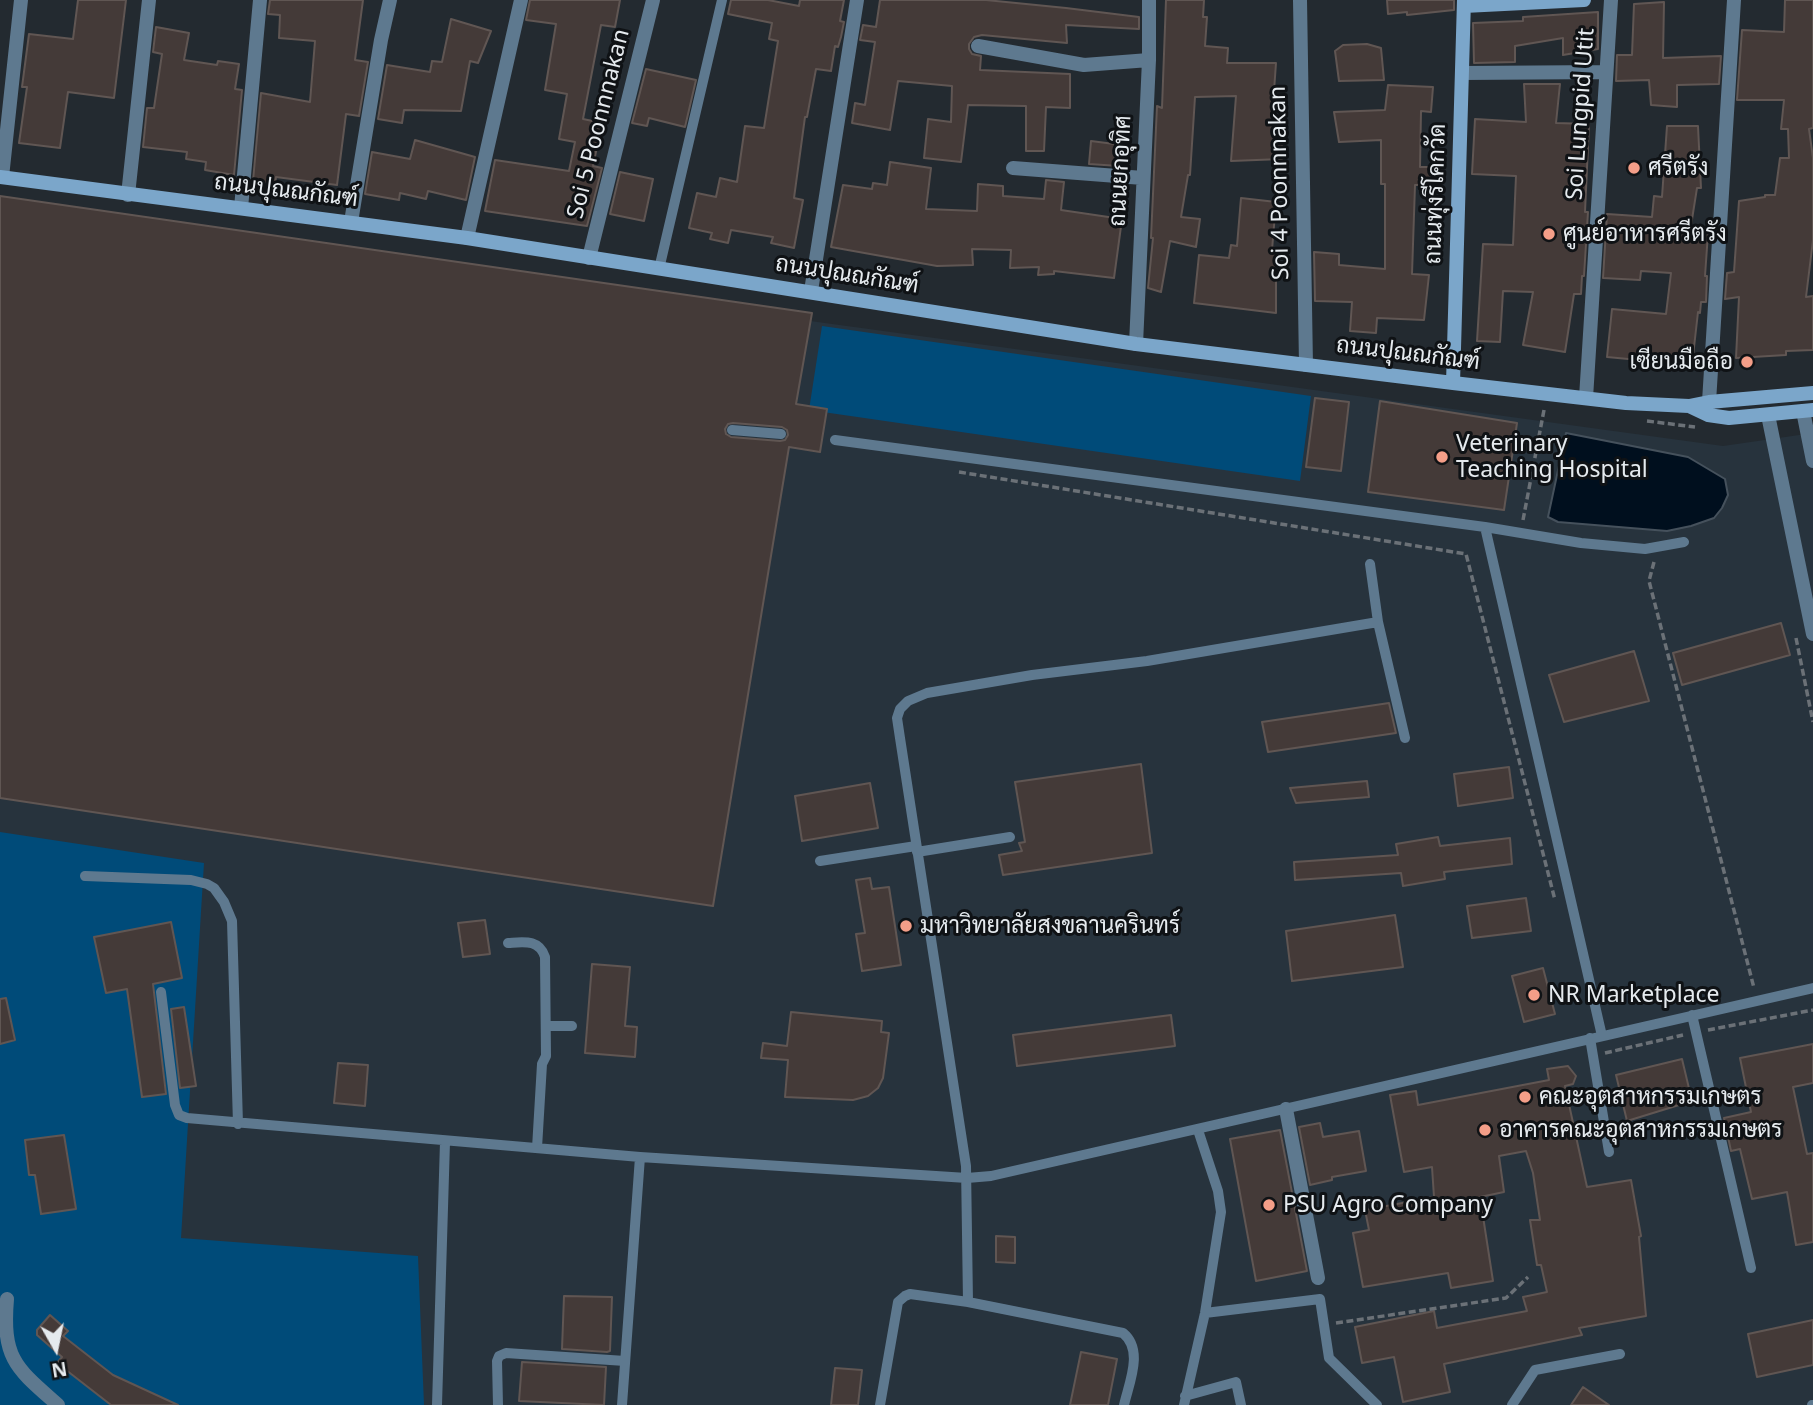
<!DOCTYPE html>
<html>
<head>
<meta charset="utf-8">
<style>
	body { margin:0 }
	#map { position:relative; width:1813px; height:1405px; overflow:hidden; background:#232a30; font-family:"Noto Sans",sans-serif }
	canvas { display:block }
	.north { position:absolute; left:21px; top:1314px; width:70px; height:70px; -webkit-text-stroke:5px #0f1215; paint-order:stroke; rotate:171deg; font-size:19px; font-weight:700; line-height:28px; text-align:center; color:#e5eaee }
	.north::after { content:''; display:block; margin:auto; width:24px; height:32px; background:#e5eaee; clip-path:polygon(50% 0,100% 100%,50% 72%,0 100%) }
</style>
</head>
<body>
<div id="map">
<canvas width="1813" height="1405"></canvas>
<div class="north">N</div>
</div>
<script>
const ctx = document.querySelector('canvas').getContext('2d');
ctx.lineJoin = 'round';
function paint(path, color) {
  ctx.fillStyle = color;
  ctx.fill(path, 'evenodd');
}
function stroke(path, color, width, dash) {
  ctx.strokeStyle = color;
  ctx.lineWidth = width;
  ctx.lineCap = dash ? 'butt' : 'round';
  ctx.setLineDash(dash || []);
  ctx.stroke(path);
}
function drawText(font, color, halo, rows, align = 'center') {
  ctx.font = font + ' "Noto Sans",Sarabun,sans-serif';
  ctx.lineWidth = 6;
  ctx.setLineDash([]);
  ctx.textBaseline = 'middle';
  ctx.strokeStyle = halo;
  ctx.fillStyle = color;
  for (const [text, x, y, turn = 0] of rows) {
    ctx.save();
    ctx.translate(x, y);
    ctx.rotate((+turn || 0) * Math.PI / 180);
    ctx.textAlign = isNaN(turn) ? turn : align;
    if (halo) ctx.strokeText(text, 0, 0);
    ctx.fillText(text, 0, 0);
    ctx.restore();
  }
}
const built = new Path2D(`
	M0 210 1723 446 1813 433V1405H0Z`);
const green = new Path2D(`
	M822 326 1311 396 1300 481 809 410Z
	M0 832 204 863 181 1238 418 1256 424 1405H0Z`);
const water = new Path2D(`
	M1566 433 1688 457 1725 479 1728 495 1722 508 1714 518 1691 526 1667 531 1558 522 1548 517Z`);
const building = new Path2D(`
	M78 0H126L114 98 68 92 60 148 19 143 27 87H22L29 34 73 39Z
	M270 0H363L355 60 368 62 359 116 346 114 337 185 276 177 275 184 253 181 261 93 310 102 315 41 279 38 280 15 268 14Z
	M530 0H620L615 27 601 25 583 119 602 123 593 166 602 168 587 226 485 211 495 160 569 171 575 142 559 139 567 94 545 90 556 24 526 20Z
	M731 0H768L799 6 800 0H844L840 21 844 22 841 37 838 47 835 46 831 71 816 69 807 117H805L794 198 803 200 794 248 771 243 773 237 731 230 728 243 710 239 712 233 689 228 697 193 716 197 720 178 737 182 745 126 764 128 778 41 769 39 772 23 728 14Z
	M880 0H986L1066 8 1139 17V29L1066 25 1067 43 982 35 974 37 969 44V49L972 54 981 56 980 70 1070 74V108L1046 107 1044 151H1026V106L968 105 961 162 924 158 928 119 951 122 952 86 898 81 890 130 852 123 855 103 865 105 875 42 860 40 863 25 876 27Z
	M1166 0H1204L1203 17H1207L1205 46 1228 48 1227 63H1276L1272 119H1282V159L1231 161 1236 96 1195 97 1190 175H1188L1181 217 1200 219 1196 247 1170 241 1161 292 1148 288 1153 238H1151L1157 106 1162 108Z
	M1387 0H1454V10L1407 15V12L1388 14Z
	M1785 0H1813V128L1809 129 1813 158V240L1806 297 1813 296V350L1786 351V355L1736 358 1739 297 1725 299 1727 273 1734 272 1739 201 1765 197V195H1775L1780 158H1789L1788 129H1781L1784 100H1737L1742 30 1784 32Z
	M1664 2 1663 58 1721 56 1719 84 1677 85V107L1651 105 1649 80 1616 81 1617 55H1632L1634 4Z
	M1598 12V49L1563 55V38L1515 46V62L1474 63 1473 23 1523 21V17Z
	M451 19 491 31 478 63 470 61 461 111 404 110 402 123 378 119 387 65 430 72 432 61 442 62Z
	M156 27 189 33 184 60 217 65 218 61 239 64 235 89 242 90 234 175 205 170 206 162 186 159 187 152 143 147 147 108H154L162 54 153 52Z
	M1367 44 1381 48 1384 80 1339 81 1335 51 1343 45Z
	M646 69 696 80 685 127 649 118 647 126 632 123Z
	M1524 84H1560L1556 123 1589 124 1585 212H1588L1584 276H1582L1581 294H1574L1565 352 1523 345 1533 292 1503 291 1500 342 1477 341 1483 244 1513 245 1516 176 1472 174 1475 119 1526 122Z
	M1388 85 1433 87 1431 112 1421 111 1420 167H1431V185H1415L1412 274 1429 275 1424 320 1377 318 1376 333 1350 331 1352 302 1315 301 1314 252 1339 254V265L1385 269V184H1381V140L1339 142 1334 112 1385 110Z
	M1667 126H1698L1701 188H1697L1690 232 1708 233 1705 276H1707L1706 302H1701L1700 313 1698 312 1692 365 1607 357 1612 309 1666 314 1671 273 1641 271 1640 280 1603 278 1607 214 1652 217 1654 196 1662 197Z
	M415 140 475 157 466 200 428 191 426 199 400 193 399 200 365 194 372 152 410 159Z
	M1091 141 1122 145 1119 166 1089 164Z
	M890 162 931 168 926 209 977 211 978 184 1003 186V196L1044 199 1046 180 1064 182 1061 210 1122 219 1114 278 1054 271V274L1038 275 1039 267 1010 268 1011 250 972 249 973 265 937 266 831 247 843 185 872 189 873 183 887 185Z
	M620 172 653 179 644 221 610 214Z
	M0 196 812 313 796 404 827 409 820 452 789 447 713 906 0 798ZM733 423 782 427 787 430 788 435 785 440 780 441 731 437 726 434 725 429 728 424Z
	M1241 198 1276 202 1272 250 1276 251V313L1194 303 1199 255 1229 258 1231 245 1237 246Z
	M1315 398 1349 402 1341 471 1306 467Z
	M1380 401 1517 423 1504 510 1368 492Z
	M1781 623 1790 655 1682 685 1673 653Z
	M1634 651 1649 701 1564 722 1549 675Z
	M1389 703 1396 733 1268 752 1262 722Z
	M1141 764 1152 853 1003 875 999 855 1022 851 1019 843 1025 842 1015 782Z
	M1509 767 1513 798 1458 806 1454 774Z
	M1367 781 1369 797 1296 803 1290 788Z
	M870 783 878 828 802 841 795 796Z
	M1438 837 1440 846 1510 838 1512 864 1444 872 1445 879 1403 886 1401 873 1295 880 1294 862 1398 855 1396 844Z
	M870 878 872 889 889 887 901 965 862 971 856 934 865 933 856 880Z
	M1526 898 1531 931 1472 938 1467 906Z
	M1395 915 1403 967 1292 981 1286 931Z
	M485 920 490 954 463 957 458 923Z
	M171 922 182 978 153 984 166 1094 142 1097 127 989 106 993 94 937Z
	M592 964 630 967 625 1026 637 1027 635 1057 585 1053Z
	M1543 968 1555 1014 1524 1022 1512 976Z
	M6 998 15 1040 0 1044V999Z
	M184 1007 196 1086 180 1088 171 1009Z
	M791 1012 882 1021 881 1032 889 1033 883 1078 878 1088 868 1096 853 1100 785 1097 788 1060 761 1058 763 1043 787 1046Z
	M1171 1015 1175 1046 1017 1066 1013 1035Z
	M1813 1044V1083L1793 1087 1807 1154 1813 1153V1242L1796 1245 1787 1192 1752 1199 1740 1149 1731 1151 1724 1118 1751 1112 1740 1058Z
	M1682 1059 1692 1101 1627 1121 1616 1075Z
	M338 1063 368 1065 365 1106 334 1103Z
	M1568 1066 1576 1076 1573 1084 1565 1086 1587 1187 1631 1180 1641 1236 1639 1237 1646 1316 1579 1328 1582 1335 1444 1364 1450 1392 1403 1402 1394 1357 1362 1363 1355 1327 1434 1311 1437 1328 1527 1311 1523 1297 1547 1292 1541 1265H1537L1530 1220H1540L1533 1173 1526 1151 1499 1156 1504 1192 1480 1197 1493 1281 1451 1288 1448 1273 1363 1287 1353 1233 1369 1230 1365 1210 1434 1197 1432 1167 1404 1172 1390 1095 1416 1091 1418 1105 1549 1080 1547 1069Z
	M1320 1123 1323 1137 1359 1131 1366 1171 1332 1177V1180L1310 1185 1299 1127Z
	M1280 1130 1307 1271 1256 1281 1230 1139Z
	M64 1135 76 1209 41 1214 35 1175H29L25 1140Z
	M996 1236 1015 1237V1263L996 1262Z
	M564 1296 612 1297 610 1351 607 1352 562 1349Z
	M50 1315 68 1331 63 1336 113 1375 178 1405H111L57 1363 62 1357 37 1335V1330Z
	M1813 1320V1365L1757 1377 1748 1334Z
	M1081 1352 1117 1359 1108 1405H1070Z
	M522 1362 606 1367 604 1405 519 1401Z
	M835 1368 862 1370 858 1405H831Z
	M1583 1387 1609 1405H1571Z`);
const path = new Path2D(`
	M1647 421 1695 427
	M959 472 1466 554 1555 900
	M1523 520 1544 410
	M1654 562 1649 581 1754 988
	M1796 638 1813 722
	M1708 1030 1813 1010
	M1605 1053 1683 1035
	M1336 1323 1506 1298 1528 1277`);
const lane = new Path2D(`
	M659 269 722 0
	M732 430 781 434
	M835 440 1485 527 1581 543 1645 549 1684 542
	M1485 527 1602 1036
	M1370 564 1378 622 1405 738
	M917 852 1010 837
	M820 861 916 846
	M85 876 191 880 207 884 214 888 224 902 232 921 238 1124
	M508 943C524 942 539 939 545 957L546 1056 542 1064 537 1148
	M161 992 175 1105 179 1115 187 1118 640 1157 967 1178 991 1176 1813 988
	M1692 1015 1751 1268
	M546 1026H572
	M1590 1038 1609 1152
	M968 1302 966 1166 900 738 897 718 900 709 908 701 927 693 1032 675 1147 661 1378 622
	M1205 1313 1320 1299 1329 1358 1377 1405
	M1185 1396 1236 1382 1241 1405
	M437 1405 445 1142
	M498 1405 497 1361 499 1356 506 1353 625 1361
	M622 1405 640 1157
	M880 1405 898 1302 905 1296 910 1294 968 1302 1123 1333C1144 1350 1129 1383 1124 1405
	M1184 1405 1205 1313 1221 1212 1218 1191 1198 1130
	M1512 1405 1535 1370 1620 1354
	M1812 1405H1813`);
const street = new Path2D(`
	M1300 0 1306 365
	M978 46 1084 65 1149 60
	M1462 73 1606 72
	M1013 168 1143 178
	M2 177 21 0
	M128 195 149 0
	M241 208 260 0
	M351 222 381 40 390 0
	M467 238 521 0
	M589 258 653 0
	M811 291 857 0
	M1136 344 1149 60V0
	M1586 398 1611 0
	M1709 402 1734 0
	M1803 411 1813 461
	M1768 415 1813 634
	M1286 1109 1318 1278
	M7 1299C2 1359 16 1368 58 1405`);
const secondary = new Path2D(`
	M1464 6 1584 0
	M0 177 467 238 1136 344 1453 383 1626 403 1689 406 1709 402 1813 393
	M1453 383 1464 0
	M1689 406 1708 415 1729 418 1813 410`);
const markers = [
	[1634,168,7,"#f49e88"],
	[1549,234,7,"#f49e88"],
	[1747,362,7,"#f49e88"],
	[1442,457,7,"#f49e88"],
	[906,926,7,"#f49e88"],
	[1534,995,7,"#f49e88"],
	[1525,1097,7,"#f49e88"],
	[1485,1130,7,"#f49e88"],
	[1269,1205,7,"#f49e88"]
];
const streetNames = [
	["Soi Lungpid Utit",1581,114,-86],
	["Soi 5 Poonnnakan",599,124,-76],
	["ถนนยกอุทิศ",1121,171,-87],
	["Soi 4 Poonnnakan",1280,183,-91],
	["ถนนปุณณกัณฑ์",286,191,7],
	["ถนนทุ่งรีโคกวัด",1436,194,-88],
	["ถนนปุณณกัณฑ์",847,275,9],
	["ถนนปุณณกัณฑ์",1408,354,7]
];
const poiNames = [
	["ศรีตรัง",1648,168],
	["ศูนย์อาหารศรีตรัง",1563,234],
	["เซียนมือถือ",1733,362,"right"],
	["Veterinary",1456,444],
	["Teaching Hospital",1456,470],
	["มหาวิทยาลัยสงขลานครินทร์",920,926],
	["NR Marketplace",1548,995],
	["คณะอุตสาหกรรมเกษตร",1539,1097],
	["อาคารคณะอุตสาหกรรมเกษตร",1499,1130],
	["PSU Agro Company",1283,1205]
];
paint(built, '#27333d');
paint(green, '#004b79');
paint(water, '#000f1e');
stroke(water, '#45515c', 2);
paint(building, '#443a38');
stroke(building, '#605653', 2);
stroke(path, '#6b7177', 3.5, [7, 3.5]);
stroke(lane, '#5e798f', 10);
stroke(street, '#5e798f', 14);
stroke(secondary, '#7ba6ca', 14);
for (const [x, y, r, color] of markers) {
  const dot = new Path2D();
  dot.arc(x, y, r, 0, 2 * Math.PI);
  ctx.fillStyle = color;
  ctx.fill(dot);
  stroke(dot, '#0f1215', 2.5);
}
drawText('23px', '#e5eaee', '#0f1215', streetNames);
drawText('23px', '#e5eaee', '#0f1215', poiNames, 'left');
</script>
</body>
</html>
